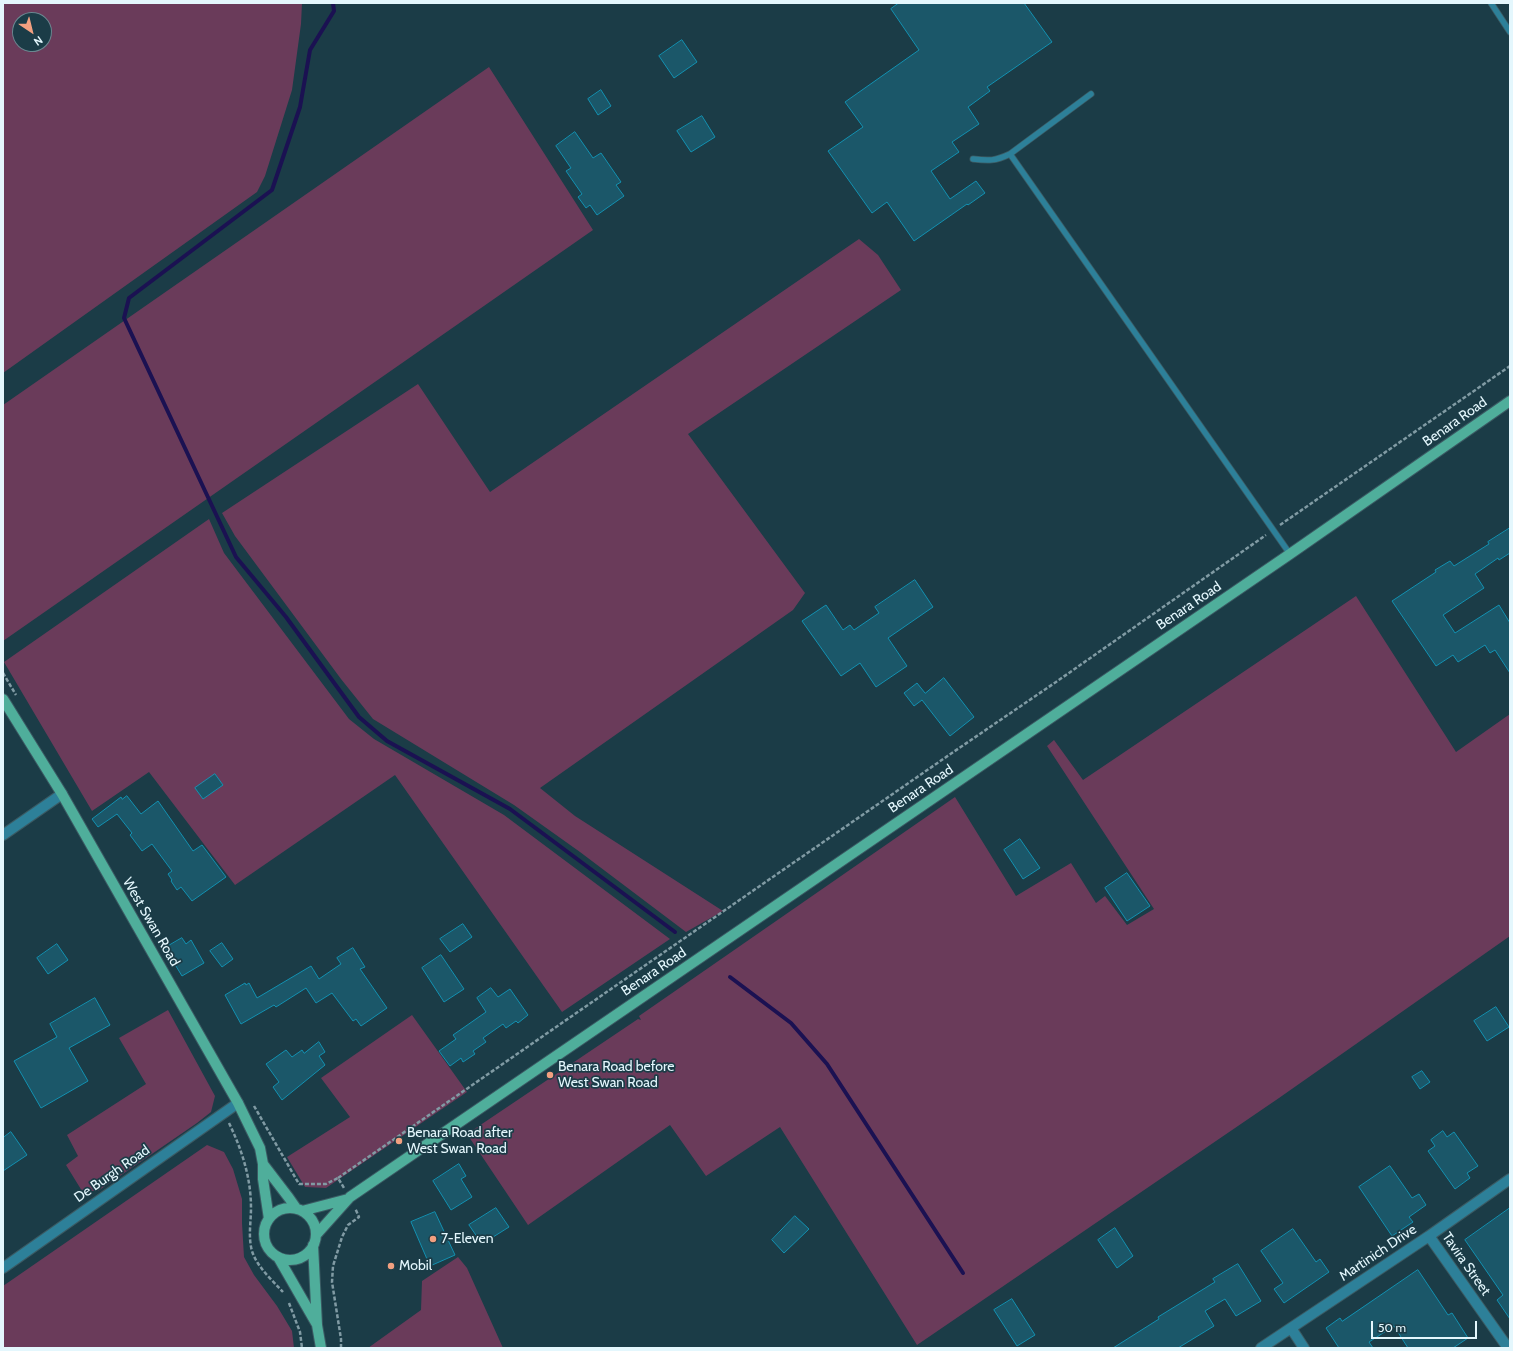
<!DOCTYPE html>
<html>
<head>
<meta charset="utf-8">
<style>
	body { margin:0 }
	#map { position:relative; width:1513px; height:1351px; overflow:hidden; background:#1b3c47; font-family:Cabin,sans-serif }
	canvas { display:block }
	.frame { position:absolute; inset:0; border:4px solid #e4f7fd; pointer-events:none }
	.north { position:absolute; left:12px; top:12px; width:40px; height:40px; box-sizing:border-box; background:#1b3c47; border:1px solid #6b8790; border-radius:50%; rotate:145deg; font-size:11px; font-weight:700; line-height:16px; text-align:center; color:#e4f7fd }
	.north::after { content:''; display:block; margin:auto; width:14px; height:18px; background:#f2a080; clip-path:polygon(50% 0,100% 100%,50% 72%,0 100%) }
	.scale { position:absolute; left:1371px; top:1321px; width:106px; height:18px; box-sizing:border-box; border:2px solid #e4f7fd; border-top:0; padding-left:5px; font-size:12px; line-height:14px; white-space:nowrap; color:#e4f7fd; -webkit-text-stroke:3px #1b3c47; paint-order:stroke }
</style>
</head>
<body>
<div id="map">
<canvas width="1513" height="1351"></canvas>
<div class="frame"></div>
<div class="north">N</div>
<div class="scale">50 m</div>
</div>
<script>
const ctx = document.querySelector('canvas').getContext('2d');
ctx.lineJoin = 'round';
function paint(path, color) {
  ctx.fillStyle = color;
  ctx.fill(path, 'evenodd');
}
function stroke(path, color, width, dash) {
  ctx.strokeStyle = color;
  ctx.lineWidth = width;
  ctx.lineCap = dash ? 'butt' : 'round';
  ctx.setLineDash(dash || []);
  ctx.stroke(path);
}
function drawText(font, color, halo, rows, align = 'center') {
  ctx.font = font + ' Cabin,sans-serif';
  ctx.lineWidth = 3.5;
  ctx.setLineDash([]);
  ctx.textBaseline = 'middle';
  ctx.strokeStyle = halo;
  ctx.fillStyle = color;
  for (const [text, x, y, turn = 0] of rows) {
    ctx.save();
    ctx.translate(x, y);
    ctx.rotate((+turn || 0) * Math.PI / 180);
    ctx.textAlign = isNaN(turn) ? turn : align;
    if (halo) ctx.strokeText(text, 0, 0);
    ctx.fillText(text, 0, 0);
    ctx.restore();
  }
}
const green = new Path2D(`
	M3 3H302L301 24 292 90 265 176 257 192 3 373ZM20 20H44V44H20Z
	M489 67 593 230 3 641V405Z
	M859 239 878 255 901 290 688 434 805 593 793 610 540 788 575 816 723 911 686 932 580 852 514 805 373 719 341 679 235 536 222 513 418 384 490 492Z
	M209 519 224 553 349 719 374 739 504 815 670 939 562 1012 395 775 235 885 149 772 92 811 4 662Z
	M1356 596 1456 752 1510 714V936L1279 1098 917 1345 780 1127 706 1176 670 1125 528 1225 467 1134 638 1019 641 1020 639 1016 955 797 1016 896 1071 863 1096 903 1105 896 1127 925 1154 909 1047 746 1054 740 1083 780Z
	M168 1010 215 1096 211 1112 197 1123 98 1191H82L66 1165 78 1156 67 1135 146 1084 119 1038Z
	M412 1015 467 1092 326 1188 305 1187 287 1157 350 1117 321 1078Z
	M207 1145 224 1152 233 1169 242 1199V1223L244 1257 254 1275 277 1306 292 1331 294 1348H3V1286Z
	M458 1257 467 1268 503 1348H368L421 1310 422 1281Z`);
const stream = new Path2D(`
	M333 3 334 11 310 50 300 107 272 190 129 298 124 318 236 557 286 617 359 717 387 741 510 809 675 932
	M730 977 791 1023 827 1064 963 1273`);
const building = new Path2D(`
	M899 3H1024L1052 42 987 87 990 91 968 107 979 124 952 142 959 152 931 171 950 199 976 181 985 193 968 205 967 204 914 241 887 202 872 213 828 151 863 127 845 102 919 50 891 9Z
	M682 40 697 62 674 78 659 56Z
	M601 90 611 106 598 115 588 99Z
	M702 116 715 137 691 152 677 131Z
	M575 132 593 158 601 153 621 182 616 185 624 196 597 215 590 205 586 208 578 197 582 194 566 171 571 168 556 146Z
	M1510 528V553L1499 560 1498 558 1475 574 1484 588 1443 615 1455 633 1499 605 1510 623V673L1495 650 1490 653 1485 645 1458 662 1453 655 1436 666 1392 601 1436 572 1435 570 1450 561 1454 566 1489 544 1488 542Z
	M915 580 933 607 888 638 907 666 876 687 860 663 841 676 802 621 826 605 843 630 850 625 854 630 879 613 875 607Z
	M944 678 974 717 950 736 922 700 914 706 904 693 917 683 925 693Z
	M215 774 223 785 203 799 195 788Z
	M127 796 141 814 158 801 193 851 202 845 226 877 192 901 181 887 177 890 171 881 172 880 168 874 172 871 152 844 142 851 130 835 132 833 117 814 98 827 92 819 121 797 122 799Z
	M1020 839 1040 868 1023 879 1004 850Z
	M1127 873 1150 906 1127 921 1105 888Z
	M463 924 472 937 450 952 440 939Z
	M182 938 186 944 191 940 204 963 182 976 165 948Z
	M222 943 233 959 222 967 210 951Z
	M57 944 68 960 48 974 37 958Z
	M353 948 365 967 360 969 387 1008 361 1026 356 1019 353 1021 332 993 316 1003 306 988 276 1007 274 1005 241 1024 225 995 245 983 246 985 249 983 257 998 311 966 319 979 341 964 337 958Z
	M441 955 464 989 444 1002 422 968Z
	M491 988 498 997 510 989 528 1015 518 1023 516 1021 506 1028 503 1024 483 1038 486 1042 473 1051 475 1054 463 1062 461 1058 450 1066 439 1051 456 1039 453 1035 486 1012 477 998Z
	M95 998 110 1025 69 1048 88 1081 41 1108 14 1061 57 1037 50 1024Z
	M1496 1007 1509 1027 1487 1041 1474 1021Z
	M319 1042 325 1052 319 1056 325 1065 282 1100 273 1087 279 1082 266 1064 286 1050 292 1057 302 1050 304 1053Z
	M1422 1071 1430 1082 1420 1089 1412 1077Z
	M1443 1131 1447 1137 1454 1132 1478 1166 1467 1173 1470 1178 1455 1189 1428 1151 1435 1146 1431 1140Z
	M11 1132 27 1155 3 1171V1138Z
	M459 1164 466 1176 461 1179 472 1197 451 1210 433 1181Z
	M1390 1166 1412 1198 1419 1194 1426 1205 1409 1217 1413 1222 1392 1236 1359 1187Z
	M496 1208 509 1227 482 1244 469 1225Z
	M1510 1208V1319L1497 1300 1503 1295 1465 1240Z
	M435 1212 455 1255 430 1266 411 1222Z
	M795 1216 809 1229 784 1253 772 1240Z
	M1115 1228 1133 1256 1117 1268 1098 1240Z
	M1293 1229 1316 1262 1320 1259 1329 1272 1284 1303 1274 1289 1283 1283 1261 1251Z
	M1238 1264 1261 1301 1236 1316 1225 1299 1205 1311 1214 1326 1178 1348H1113L1159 1319 1158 1317 1215 1282 1213 1279Z
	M1418 1270 1448 1315 1452 1313 1468 1338 1453 1348H1408L1394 1326 1369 1342 1373 1348H1339L1326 1328 1340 1318 1342 1321Z
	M1012 1299 1035 1335 1017 1346 994 1310Z`);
const path = new Path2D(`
	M1280 525 1510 366
	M3 673 16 695
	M254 1106 299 1184H326L338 1178 344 1188
	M229 1123C242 1150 251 1178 251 1208 251 1222 248 1237 252 1251 257 1267 272 1280 283 1292
	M338 1178 949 755 1056 682 1266 535
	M289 1303 300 1332 302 1348
	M341 1348V1339L332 1282 333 1266 342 1237 348 1225 359 1217 355 1208`);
const service = new Path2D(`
	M1491 3 1510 32
	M1010 154 1290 554
	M973 159C989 161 995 161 1010 154L1091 94`);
const minor = new Path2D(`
	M3 835 62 794
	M1429 1236 1508 1348
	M3 1268 238 1103
	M1291 1328 1304 1348
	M1261 1348 1429 1236 1510 1179`);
const primary = new Path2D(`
	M3 699 62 794 238 1103 260 1148 263 1164V1179L269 1219
	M263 1164 289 1198 296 1208
	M264 1234a26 26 0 1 1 52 0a26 26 0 1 1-52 0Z
	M302 1211 348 1199
	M316 1235 350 1197 1290 554 1510 401
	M313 1245 317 1325 321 1348
	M278 1257 316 1323`);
const markers = [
	[550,1075,4,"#f2a080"],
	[399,1141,4,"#f2a080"],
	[433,1239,4,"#f2a080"],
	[391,1266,4,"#f2a080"]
];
const streetNames = [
	["Benara Road",1455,422,-35],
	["Benara Road",1189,606,-34],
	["Benara Road",921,789,-34],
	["West Swan Road",151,922,60],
	["Benara Road",654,972,-34],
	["De Burgh Road",112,1174,-35],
	["Martinich Drive",1378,1253,-34],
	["Tavira Street",1466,1264,55]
];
const poiNames = [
	["Benara Road before",558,1067],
	["West Swan Road",558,1083],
	["Benara Road after",407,1133],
	["West Swan Road",407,1149],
	["7-Eleven",441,1239],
	["Mobil",399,1266]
];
paint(green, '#6a3b5a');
stroke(stream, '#1b1152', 4);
paint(building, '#1b5769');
stroke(building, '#1391b1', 1);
stroke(service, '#3b5a63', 7);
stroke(minor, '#3b5a63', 12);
stroke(primary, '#3b5a63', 12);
stroke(path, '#819ba4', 2.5, [4, 2]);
stroke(service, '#2d8099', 5.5);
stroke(minor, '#2d8099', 10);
stroke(primary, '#4fae9b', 10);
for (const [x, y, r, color] of markers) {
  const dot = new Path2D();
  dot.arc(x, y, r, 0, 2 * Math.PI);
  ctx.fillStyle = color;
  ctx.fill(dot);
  stroke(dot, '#1b3c47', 1.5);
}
drawText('14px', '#e4f7fd', '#1b3c47', streetNames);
drawText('14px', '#e4f7fd', '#1b3c47', poiNames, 'left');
</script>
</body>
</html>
